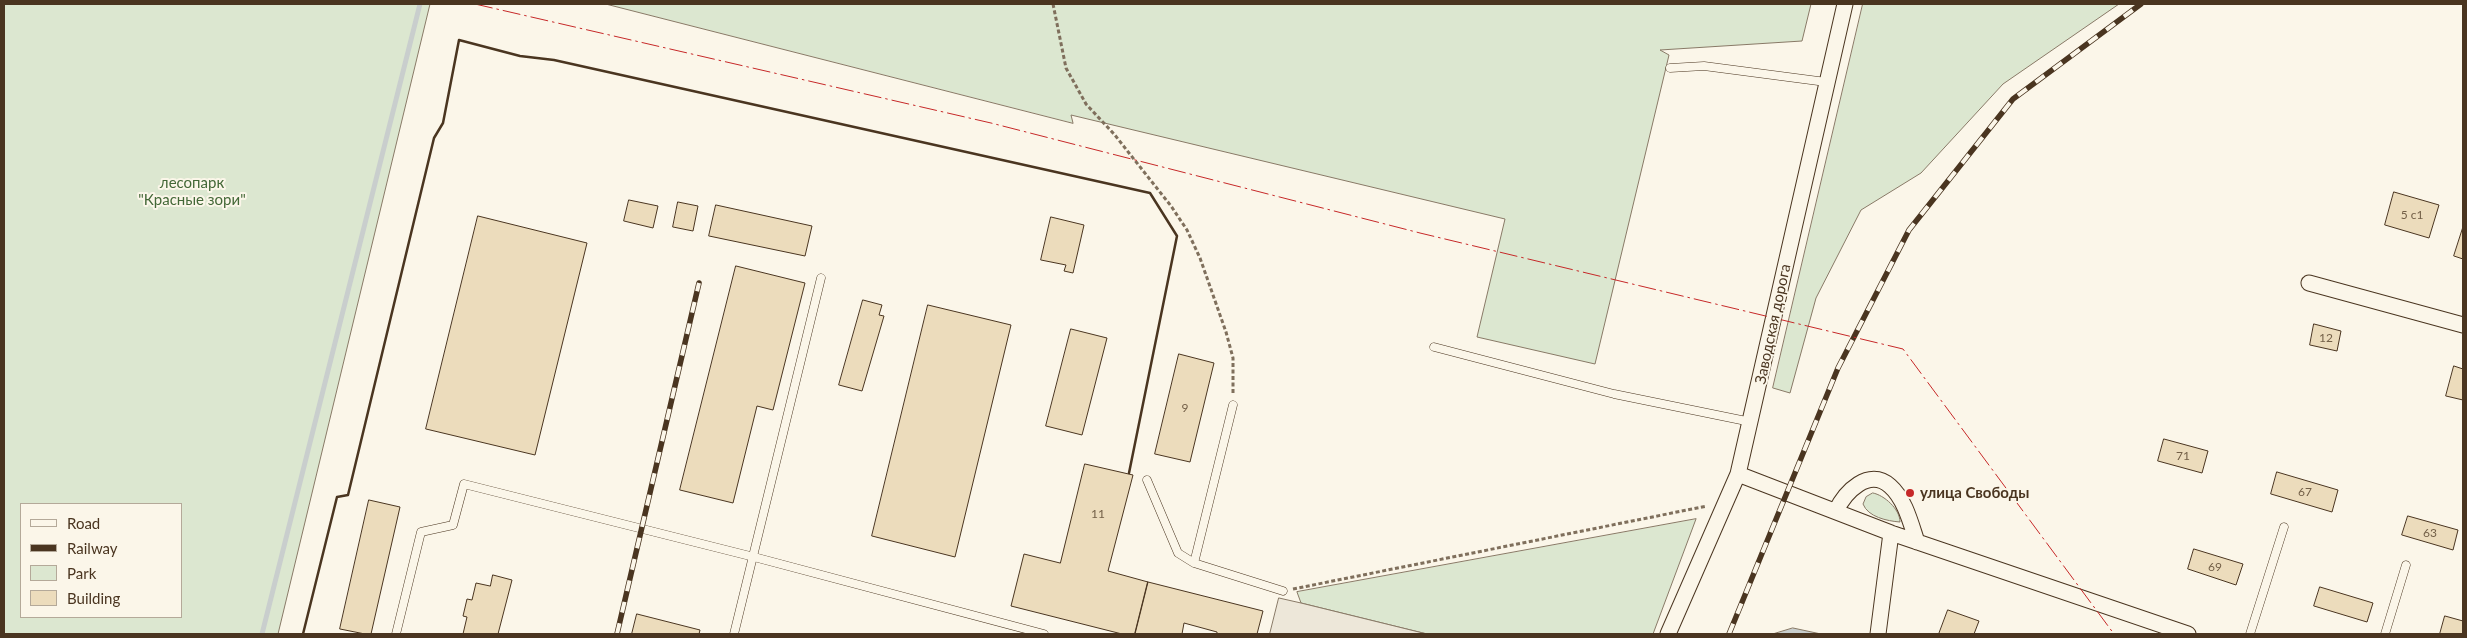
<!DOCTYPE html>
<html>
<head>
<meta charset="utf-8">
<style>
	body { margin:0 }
	#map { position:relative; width:2467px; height:638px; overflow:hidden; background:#fbf6e9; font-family:Lato,sans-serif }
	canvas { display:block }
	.frame { position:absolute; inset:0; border:5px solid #4a3520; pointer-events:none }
	.legend { position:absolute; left:20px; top:503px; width:162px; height:115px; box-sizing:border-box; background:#fbf6e9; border:1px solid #b4a999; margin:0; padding:6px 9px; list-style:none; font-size:15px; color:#4a3520 }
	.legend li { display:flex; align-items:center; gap:10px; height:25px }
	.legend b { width:25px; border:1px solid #b4a999 }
</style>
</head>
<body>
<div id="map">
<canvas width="2467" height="638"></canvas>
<div class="frame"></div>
<ul class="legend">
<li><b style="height:6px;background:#fbf6e9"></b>Road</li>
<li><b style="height:6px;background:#4a3520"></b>Railway</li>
<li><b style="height:14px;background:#dce7d0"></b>Park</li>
<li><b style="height:14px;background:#ecdcbc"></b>Building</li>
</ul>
</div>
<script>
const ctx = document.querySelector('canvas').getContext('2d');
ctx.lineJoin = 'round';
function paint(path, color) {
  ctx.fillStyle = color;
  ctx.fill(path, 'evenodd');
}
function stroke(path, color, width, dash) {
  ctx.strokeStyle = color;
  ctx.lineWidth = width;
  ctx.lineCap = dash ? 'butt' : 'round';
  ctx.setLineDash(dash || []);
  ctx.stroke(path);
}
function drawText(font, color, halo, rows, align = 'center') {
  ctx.font = font + ' Lato,sans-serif';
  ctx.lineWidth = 4;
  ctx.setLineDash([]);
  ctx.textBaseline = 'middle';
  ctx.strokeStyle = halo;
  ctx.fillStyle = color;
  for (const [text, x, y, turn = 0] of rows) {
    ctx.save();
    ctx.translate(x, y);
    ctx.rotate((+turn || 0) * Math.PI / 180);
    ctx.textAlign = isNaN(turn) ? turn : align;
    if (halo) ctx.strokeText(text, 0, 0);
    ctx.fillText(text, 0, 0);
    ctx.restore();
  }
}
const green = new Path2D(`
	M4 4H430L278 634H4ZM181 504V617H21V504Z
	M606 4H1811L1802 41 1660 50 1669 55 1595 364 1477 337 1505 219 1071 115 1073 123Z
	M1863 4H2119L2003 84 1921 173 1861 210 1816 298 1790 393 1773 388Z
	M1873 493C1884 495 1900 509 1900 522 1887 521 1868 517 1863 504L1866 497Z
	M1696 519 1653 634H1427L1301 603 1297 592Z`);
const parking = new Path2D(`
	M1279 598 1301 603 1427 634H1270Z`);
const water = new Path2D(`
	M1793 628 1821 634H1773Z`);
const stream = new Path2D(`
	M262 634 420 4`);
const building = new Path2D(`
	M2394 192 2439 205 2429 238 2385 225Z
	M629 200 658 206 653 228 624 221Z
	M678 202 698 206 693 231 673 227Z
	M716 205 812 226 805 256 709 236Z
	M478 216 587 243 535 455 426 429Z
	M1051 217 1084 225 1073 273 1064 271 1066 265 1041 260Z
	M2463 227V259L2454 256Z
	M736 266 805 283 773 410 757 406 733 503 680 490Z
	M863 300 882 305 879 315 884 316 862 391 839 385Z
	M928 305 1011 325 955 557 872 536Z
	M2314 324 2341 331 2337 351 2310 345Z
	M1071 329 1107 338 1082 435 1046 426Z
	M1179 354 1214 363 1190 462 1155 454Z
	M2454 366 2463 369V400L2446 396Z
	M2164 439 2208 451 2202 473 2158 461Z
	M1085 464 1133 475 1108 571 1148 582 1135 634H1122L1011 606 1024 554 1060 563Z
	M2277 472 2338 490 2332 512 2271 494Z
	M369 500 400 507 371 634H365L340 629Z
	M2408 516 2458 530 2453 550 2402 535Z
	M2194 549 2243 564 2236 585 2188 569Z
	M493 575 512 580 498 634H463L467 617 463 616 467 599 472 600 476 583 490 586Z
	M1148 582 1263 611 1257 634H1217V632L1184 623 1182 634H1135Z
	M2320 587 2373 603 2367 622 2314 606Z
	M1948 610 1979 621 1974 634H1939Z
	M637 614 700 630 699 634H632Z
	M2445 616 2463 621V634H2440Z`);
const path = new Path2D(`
	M1053 4 1066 68 1086 104 1114 134 1171 206 1187 230 1200 258 1226 332 1233 358V394
	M1293 589 1707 506`);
const lane = new Path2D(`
	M1670 68 1704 66 1826 82
	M1434 347 1614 394 1751 422
	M1147 480 1178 553 1194 563 1283 591
	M1194 563 1233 405
	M396 634 421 532 453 525 464 484 754 557 1044 634
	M734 634 821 278
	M2250 634 2284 527
	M2385 634 2406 565`);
const street = new Path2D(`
	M2309 283 2463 325
	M1738 474 1891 533 2188 634
	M1836 511C1845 492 1869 467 1890 486 1905 499 1911 524 1917 542
	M1668 634 1738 474 1845 4
	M1878 634 1891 533`);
const rail = new Path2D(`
	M617 634 699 283
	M1729 634 1838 368 1909 230 2013 99 2141 4`);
const wall = new Path2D(`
	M303 634 337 497 348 495 434 138 443 123 459 40 520 56 554 60 1150 193 1177 236 1129 473`);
const power = new Path2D(`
	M475 4 991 123 1420 233 1903 349 2114 634`);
const markers = [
	[1910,493,5,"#c62828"]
];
const numberNames = [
	["5 с1",2412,215],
	["12",2326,338],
	["9",1185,408],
	["71",2183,456],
	["67",2305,492],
	["11",1098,514],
	["63",2430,533],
	["69",2215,567]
];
const parkNames = [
	["лесопарк",192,183],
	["\"Красные зори\"",192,200]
];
const streetNames = [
	["Заводская дорога",1773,324,-78]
];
const poiNames = [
	["улица Свободы",1920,493]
];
paint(green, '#dce7d0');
stroke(green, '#887966', 1);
paint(parking, '#ede7d9');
stroke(parking, '#887966', 1);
paint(water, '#c9cecd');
stroke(water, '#887966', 1);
stroke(stream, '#c9cecd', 5);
paint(building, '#ecdcbc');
stroke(building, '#4a3520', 1);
stroke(lane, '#4a3520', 9);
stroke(street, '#4a3520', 17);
stroke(path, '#7f6f5c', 3, [4, 2.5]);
stroke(lane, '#fbf6e9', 8);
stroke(street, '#fbf6e9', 15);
stroke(rail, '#4a3520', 5.5);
stroke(rail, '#fbf6e9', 4, [11]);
stroke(wall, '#4a3520', 2.5);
stroke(power, '#c62828', 1, [18, 4, 2.5, 4]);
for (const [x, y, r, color] of markers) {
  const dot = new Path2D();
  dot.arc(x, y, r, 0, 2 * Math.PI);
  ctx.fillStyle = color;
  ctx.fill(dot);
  stroke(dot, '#fbf6e9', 2);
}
drawText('12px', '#725f47', null, numberNames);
drawText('15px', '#436837', '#fbf6e9', parkNames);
drawText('15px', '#4a3520', '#fbf6e9', streetNames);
drawText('bold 15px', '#4a3520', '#fbf6e9', poiNames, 'left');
</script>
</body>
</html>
